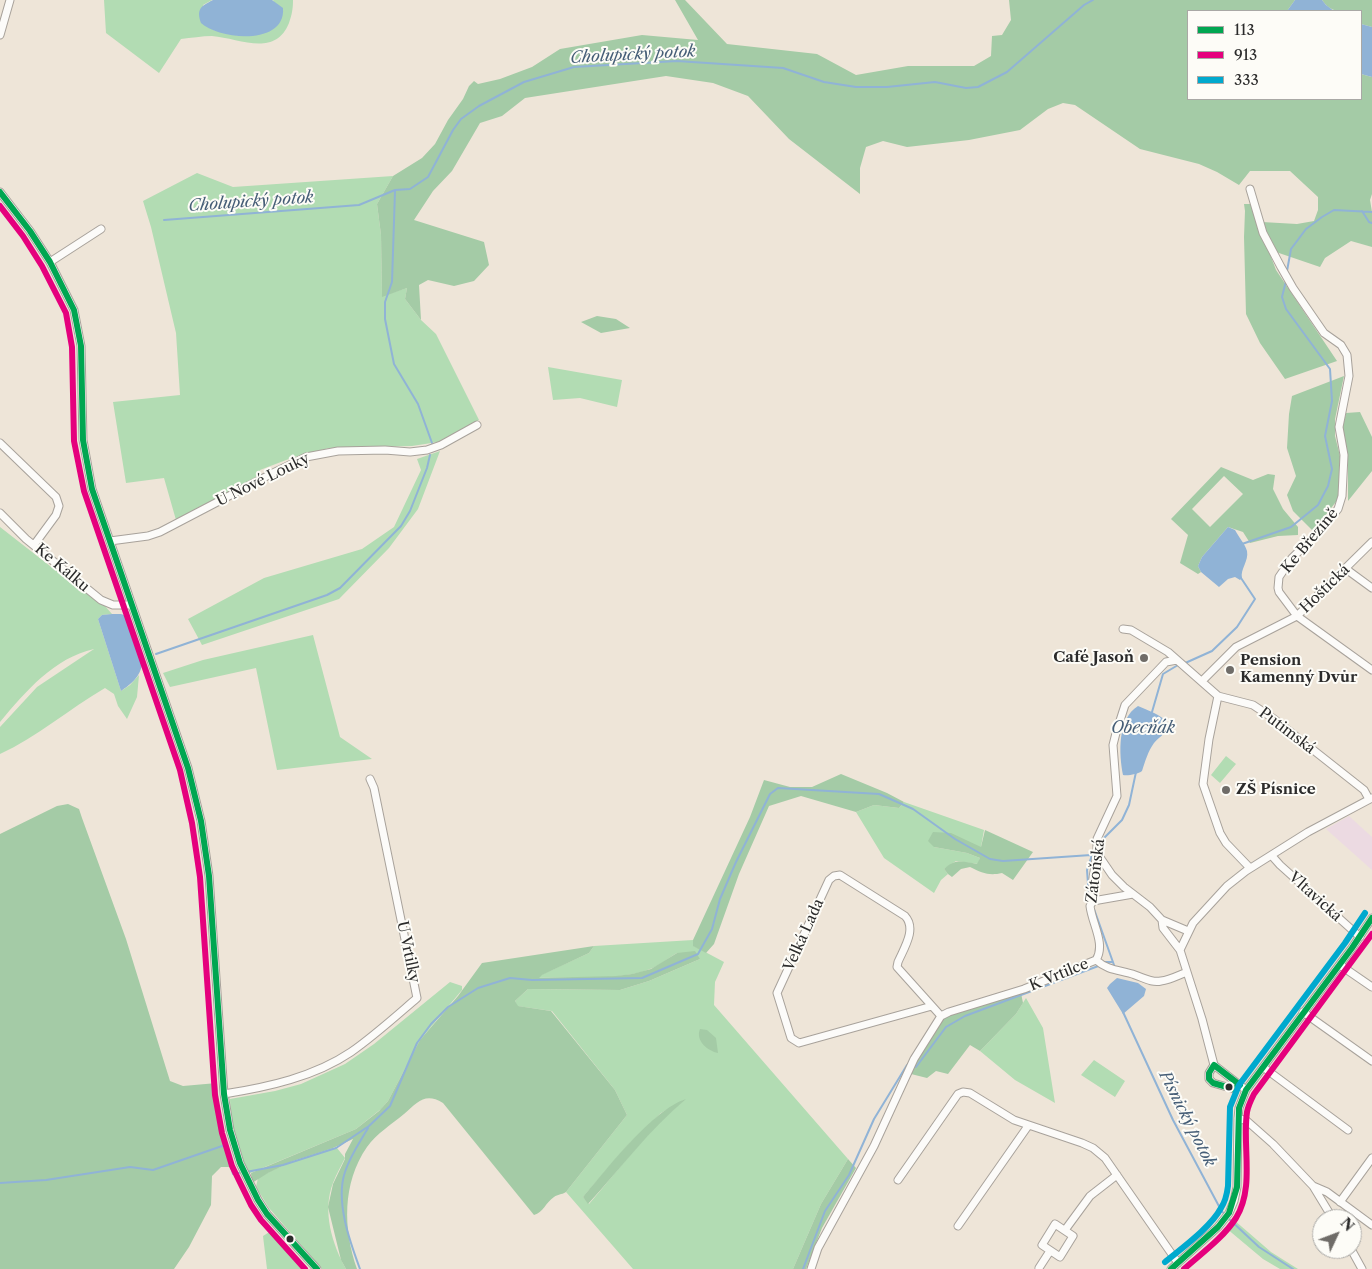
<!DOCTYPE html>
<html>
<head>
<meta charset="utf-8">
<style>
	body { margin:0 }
	#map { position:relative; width:1372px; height:1269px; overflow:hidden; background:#eee5d8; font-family:"Libre Caslon Text",serif }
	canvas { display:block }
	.legend { position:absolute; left:1187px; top:10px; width:175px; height:90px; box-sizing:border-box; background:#fdfcf7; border:1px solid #a9a8a5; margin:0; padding:6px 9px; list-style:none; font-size:15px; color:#2b2b2b }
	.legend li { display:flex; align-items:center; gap:10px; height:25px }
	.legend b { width:25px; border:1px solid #a9a8a5 }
	.north { position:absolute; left:1312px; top:1209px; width:50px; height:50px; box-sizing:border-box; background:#fdfcf7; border:1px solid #a9a8a5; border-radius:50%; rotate:47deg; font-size:14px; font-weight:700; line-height:20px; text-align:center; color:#2b2b2b }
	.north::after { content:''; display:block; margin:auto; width:18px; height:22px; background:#6f6c68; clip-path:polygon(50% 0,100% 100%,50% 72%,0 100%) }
</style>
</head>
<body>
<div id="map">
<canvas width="1372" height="1269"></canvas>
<ul class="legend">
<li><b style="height:6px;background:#00a651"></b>113</li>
<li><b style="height:6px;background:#e5007d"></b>913</li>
<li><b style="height:6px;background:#00a9ce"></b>333</li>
</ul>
<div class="north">N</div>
</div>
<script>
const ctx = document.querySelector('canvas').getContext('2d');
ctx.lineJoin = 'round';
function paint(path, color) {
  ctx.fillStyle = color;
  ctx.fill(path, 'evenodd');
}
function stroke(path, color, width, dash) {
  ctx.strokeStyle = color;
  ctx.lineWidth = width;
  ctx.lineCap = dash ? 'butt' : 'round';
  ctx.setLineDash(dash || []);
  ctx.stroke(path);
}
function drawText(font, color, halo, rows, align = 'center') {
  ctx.font = font + ' "Libre Caslon Text",serif';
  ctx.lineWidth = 4;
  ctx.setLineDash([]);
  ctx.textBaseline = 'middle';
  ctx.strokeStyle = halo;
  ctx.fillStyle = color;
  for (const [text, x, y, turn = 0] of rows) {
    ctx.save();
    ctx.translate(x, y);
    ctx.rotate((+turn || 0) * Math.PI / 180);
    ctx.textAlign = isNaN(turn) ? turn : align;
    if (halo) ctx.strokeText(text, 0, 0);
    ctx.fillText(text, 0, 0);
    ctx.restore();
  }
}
const built = new Path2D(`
	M1349 816 1372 837V870L1326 829Z`);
const green = new Path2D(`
	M104 0H212L203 5 213 30 240 36 274 1 272 0H293C293 9 292 14 289 23 275 58 239 38 212 36 202 36 191 38 181 39L159 73 106 33Z
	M197 173 233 187 393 176 377 204 381 235 382 296 407 288 405 299 421 320 436 334 479 420 438 442 412 446 329 448 294 457 260 470 256 477 176 520 164 478 126 483 113 402 180 395 176 333 151 227 143 201Z
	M548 367 622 380 617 407 580 398 553 400Z
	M440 451 418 509 389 548 339 599 202 645 188 619 264 578 362 549 394 527 421 470 417 459Z
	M0 527 50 566 105 606 112 614 102 615 98 619 121 691 130 685 139 675 137 697 127 719 118 706 114 694 105 688C69 709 37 737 0 754V727L37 687 94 649C54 658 26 691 0 722Z
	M313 635 340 737 372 759 277 770 256 668 170 687 163 673 203 660Z
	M1226 756 1236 764 1220 783 1211 775Z
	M904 802 984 830 981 847H934L967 853 980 858 978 864 956 861 944 869 948 874 941 880 934 893 884 858 856 812 874 805 899 808Z
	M693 940 694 946 724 962 715 982 714 1005 848 1159 821 1204 793 1269H633L566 1192 627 1115 615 1090 552 1011 517 1006 515 1001 528 989 620 990 649 981 700 959 677 953C668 958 659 966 650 969 621 981 570 977 538 978L541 975 589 953 594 946ZM684 1100C648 1130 620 1168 589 1204L583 1197 627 1146 661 1113Z
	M450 982 462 986V990L420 1040 388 1101 381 1109 356 1129 248 1174 231 1123 230 1099 275 1091 301 1084 345 1064 374 1044Z
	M1026 998 1043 1028 1055 1103 1015 1080 980 1051 1016 1014Z
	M1094 1060 1125 1081 1115 1097 1081 1075Z
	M332 1148H337L345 1158C341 1166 336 1175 333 1183 322 1211 332 1244 346 1269H322L269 1208 256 1187 258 1178C281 1165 306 1156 332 1148Z
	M1234 1220 1271 1252 1298 1269H1280L1263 1259 1226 1228Z
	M271 1231 307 1269H267L263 1236Z`);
const forest = new Path2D(`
	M675 0H685L727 44 817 54 856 75 908 66H974L991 56 992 36 1002 35 1011 20 1009 0H1295L1287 11H1188V99H1361V74L1372 77V194L1370 200 1372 212V247L1351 241 1325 258 1320 267 1276 252 1262 222 1297 224 1314 221 1318 210V197L1290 171H1250L1239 185 1217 172 1199 164 1140 149 1075 105 1063 103 1048 109 1020 130 969 140 907 147 883 141 866 147 860 168V194L789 139 748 96 713 83 666 76 525 98 502 116 480 123 452 171 433 191 414 220 484 242 489 265 474 281 454 286 428 280 419 285 421 320 405 299 407 288 382 297 381 235 377 204 393 176 422 158 435 144 448 120 463 99 469 86 474 81 478 84 500 79 532 67 560 49 642 35 698 40Z
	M1322 0H1372V27L1361 24V11C1345 11 1332 15 1322 0Z
	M1244 204H1251L1276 270 1337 361 1285 379 1260 343 1246 314 1244 237 1245 211Z
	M597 316 616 319 630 328 601 333 581 322Z
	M1344 376 1335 419V436L1340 456 1339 498 1313 531 1293 511 1287 495 1296 476 1287 448 1289 414 1292 396Z
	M1360 412 1372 437V471L1348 501V457L1342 429 1346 413Z
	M1221 467 1253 480 1268 474 1275 475 1273 489 1283 509 1298 527V535L1278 536 1250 543 1243 532 1228 527 1202 557 1198 566 1201 572 1198 574 1180 563 1188 535 1171 519ZM1224 476 1243 494 1210 527 1192 509Z
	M841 774 887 793 904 802 899 808 874 805 856 812 801 796 769 806 739 874 714 944 706 953 693 946V940L750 817 764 780 790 787H812Z
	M68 804 79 809 82 818 126 939 170 1081 183 1086 217 1083 221 1123 233 1167H221L212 1176 211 1205 189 1247 174 1269H0V834L57 806Z
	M985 830 1033 852 1013 880 1002 873C989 876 982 873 970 867L961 869 952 877 948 874 944 869C956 858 963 862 977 864L980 858 967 853 934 847 928 841 933 832 951 833 981 847Z
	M594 946 589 953 542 975 539 978 616 976 632 974 651 969 677 953 695 951 700 959 649 981 620 990 528 989 515 1001 518 1006 551 1011 615 1090 627 1115 566 1192C561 1195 558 1194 554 1197 546 1202 543 1213 534 1215L443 1103C425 1092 418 1102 404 1114 391 1125 377 1133 367 1147 342 1183 343 1229 357 1269H346L341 1260 328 1207 333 1184 345 1159V1154L353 1139 333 1148 293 1161 268 1173 252 1183 251 1173 356 1129 379 1111 388 1101 420 1040 458 996 482 963Z
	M1021 993 1023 1003 1016 1014 980 1051 970 1045 948 1074 936 1071 927 1078 911 1074 914 1062 927 1037 945 1016Z
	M700 1029 707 1030 716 1038 718 1053C708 1051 695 1041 700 1029Z
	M686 1099C649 1130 621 1168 588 1204L583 1197C607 1169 652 1110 686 1099Z
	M848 1159 856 1168 822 1228 806 1269H793L821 1204Z`);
const water = new Path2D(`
	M213 0H272L283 8C286 46 219 40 201 23 196 9 201 6 213 0Z
	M1295 0H1322L1326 5 1334 11H1287Z
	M1361 24 1372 27V77L1361 74Z
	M1228 527 1235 530C1238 536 1245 544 1247 551 1249 561 1240 569 1242 578L1240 580 1235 577 1228 579 1219 587 1201 572 1198 566 1202 557Z
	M112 614H121L127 616C139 648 157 668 121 691L98 619 102 615Z
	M1138 706C1149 711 1160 714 1168 723 1168 733 1160 736 1154 743 1148 751 1145 762 1142 771 1138 774 1128 776 1123 775 1119 754 1117 719 1138 706Z
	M1117 978 1138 983 1146 989 1144 996 1123 1014 1107 988 1110 984Z`);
const stream = new Path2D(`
	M395 191 392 282 385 302V319L394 364 418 404 432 443
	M1362 211 1369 222 1372 223
	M164 220 359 205 395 190 410 189 428 177 453 130 461 119 479 106 524 82 574 67 677 61 783 68 824 82 856 87H887L935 82 966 88 978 87 1007 72 1084 5 1093 0
	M1287 271 1291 249 1306 229 1322 217 1334 210 1372 212
	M1242 544 1291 527 1318 505 1328 486 1332 469 1325 436 1332 401 1330 369 1286 309 1282 297 1286 281
	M156 654 327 595 340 588 401 526 410 511 427 468 430 455
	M1183 664 1212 651 1237 627 1255 599 1241 578
	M1152 712 1163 674 1178 665
	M1099 843 1122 820 1129 805 1136 772
	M1089 897 1087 870 1094 849
	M1094 909 1114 965
	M1105 962H1113
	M1123 1012 1173 1120 1221 1210 1225 1215
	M916 1067 946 1027 965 1016 1101 965
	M246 1172 283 1165 336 1148 369 1126 390 1106 417 1043 431 1024 448 1007 478 988 510 978 532 980 642 978 698 954 712 929 720 899 736 862 770 794 778 788 879 794 913 809 955 839 990 859 1003 861 1091 855
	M0 1183 46 1180 130 1167 153 1170 225 1145 233 1174 239 1173
	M1228 1218 1259 1247 1293 1269
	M360 1269C350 1242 335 1201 345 1172 350 1156 360 1142 368 1128
	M803 1269 825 1211 849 1175 874 1119 907 1065`);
const minor = new Path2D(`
	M0 35 10 0
	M1250 189 1263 233 1281 267 1293 288 1324 333 1341 345 1347 355 1349 376 1339 427 1344 455 1342 496 1338 509 1320 531 1292 558 1279 577 1278 588 1279 592 1297 616 1372 670
	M0 192 30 231 50 262 74 310 81 346 83 440 92 489 188 768 201 821 209 876 224 1094 230 1130 240 1163 258 1200 267 1214 317 1269
	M50 262 101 229
	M0 443 56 497 59 506 56 515 34 545
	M0 513 26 539 101 600 113 605H132
	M110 541 148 536 160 532 271 474 306 457 338 451 385 450 410 452 427 450 441 445 477 425
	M1346 569 1372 588
	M1123 629 1131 630 1168 652 1218 696 1253 705 1274 719 1364 790 1369 799
	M1202 681 1236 647 1297 616 1372 542
	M1218 696 1209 739 1203 784 1220 833 1226 843 1250 868
	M1097 853 1112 875 1124 887 1150 907 1162 920 1188 931
	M1272 856 1280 865 1360 937
	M1093 901 1133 894
	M1162 920 1163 928 1180 950
	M1096 960C1106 944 1092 924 1090 906L1093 901V878L1097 853V839L1117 796 1113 745 1116 733 1125 705 1166 662 1177 660
	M1096 960C1108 971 1121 970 1135 975 1144 978 1152 983 1161 981 1170 980 1179 975 1187 972
	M1340 965 1372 987
	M932 1006 799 1043 791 1038 777 993 829 880 834 876 840 875 905 916C917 929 904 948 898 962L897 967 941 1016
	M1303 1012 1372 1061
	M1214 1065 1209 1073V1079L1213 1083 1234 1089 1240 1085
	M1263 1067 1348 1130
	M1246 1090 1214 1065 1202 1019 1180 950 1193 923 1227 886 1246 871 1308 832 1372 798
	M224 1094C268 1087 314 1077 351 1052 374 1036 396 1016 417 998L374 788 370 779
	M1238 1118 1247 1121 1273 1144 1313 1186 1327 1192 1372 1225
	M898 1180 958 1094 963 1092 970 1093 1014 1120 1082 1143 1093 1148 1105 1158 1178 1263
	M1313 1186 1333 1219
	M1340 1202 1372 1158
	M1055 1224 1073 1236 1060 1257 1042 1245Z
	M958 1226 1028 1126
	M1065 1230 1090 1196 1117 1175
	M1351 1249 1362 1269
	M1039 1268 1050 1251
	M811 1269 818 1248 874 1146 914 1059 941 1016 949 1012 1024 989 1096 960
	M1171 1269 1218 1227 1229 1213 1234 1201 1237 1187 1238 1118 1239 1108 1246 1090 1352 948 1372 918`);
const bus1 = new Path2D(`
	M0 192 30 231 50 262 74 310 81 346 83 440 92 489 188 768 201 821 209 876 224 1094 230 1130 240 1163 258 1200 267 1214 317 1269
	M1214 1065 1240 1085 1234 1089 1213 1083 1209 1079V1073Z
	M1171 1269 1218 1227 1229 1213 1237 1187 1239 1108 1246 1090 1352 948 1372 918`);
const bus2 = new Path2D(`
	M0 206 23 236 42 266 66 313 72 347 74 441 84 491 180 770 192 823 200 877 215 1095 222 1133 232 1166 251 1205 261 1220 305 1269
	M1184 1269C1202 1253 1223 1238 1236 1218 1255 1187 1242 1146 1247 1112 1248 1106 1251 1100 1254 1094L1372 934`);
const bus3 = new Path2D(`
	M1165 1262C1182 1248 1211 1227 1221 1208 1225 1202 1227 1194 1228 1186L1230 1107 1239 1085 1345 943 1365 913`);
const markers = [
	[1144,658,5,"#6f6c68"],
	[1230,670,5,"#6f6c68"],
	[1226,790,5,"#6f6c68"],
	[1229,1087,4.5,"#2b2b2b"],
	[290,1239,4.5,"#2b2b2b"]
];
const streetNames = [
	["U Nové Louky",263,480,-26],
	["Ke Březině",1310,541,-50],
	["Ke Kálku",62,568,40],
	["Hoštická",1325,589,-44],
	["Putimská",1287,731,37],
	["Zátoňská",1096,871,-83],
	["Vltavická",1315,897,42],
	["Velká Lada",804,935,-66],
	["U Vrtilky",408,952,78],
	["K Vrtilce",1059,975,-22]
];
const poiNames = [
	["Café Jasoň",1134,658,"right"],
	["Pension",1240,661],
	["Kamenný Dvůr",1240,678],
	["ZŠ Písnice",1236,790]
];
const waterNames = [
	["Cholupický potok",633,55,-3],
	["Cholupický potok",251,202,-4],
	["Obecňák",1143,728],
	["Písnický potok",1187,1119,63]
];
paint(built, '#ecdae2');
paint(green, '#b2dcb3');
paint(forest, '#a4cba6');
paint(water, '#90b3d6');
stroke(stream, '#90b3d6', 2);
stroke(minor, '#a8a29b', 9);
stroke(minor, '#fcfbf9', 7);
stroke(bus1, '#00a651', 6);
stroke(bus2, '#e5007d', 6);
stroke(bus3, '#00a9ce', 6);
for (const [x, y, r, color] of markers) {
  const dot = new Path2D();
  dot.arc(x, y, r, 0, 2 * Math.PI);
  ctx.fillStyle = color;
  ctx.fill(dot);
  stroke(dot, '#fdfcf7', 2);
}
drawText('15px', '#2b2b2b', '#fdfcf7', streetNames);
drawText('bold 15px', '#2b2b2b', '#fdfcf7', poiNames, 'left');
drawText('italic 16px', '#465e77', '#fdfcf7', waterNames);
</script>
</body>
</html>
